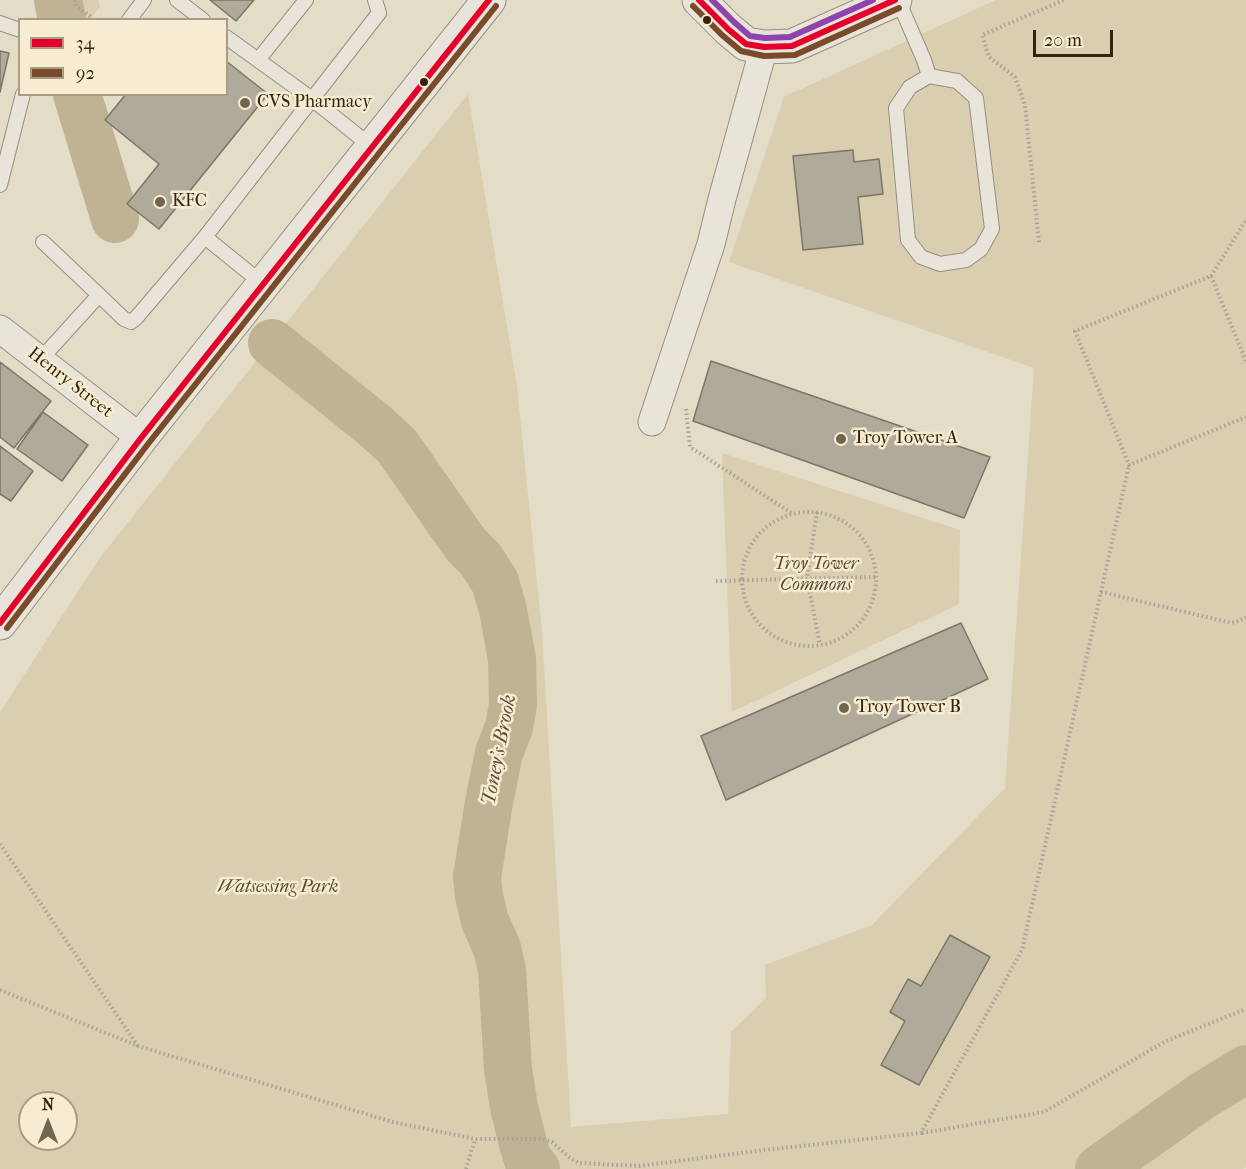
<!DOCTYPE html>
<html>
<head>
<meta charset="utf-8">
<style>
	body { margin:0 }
	#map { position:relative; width:1246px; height:1169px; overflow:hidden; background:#e3dcc6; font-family:"IM FELL French Canon",serif }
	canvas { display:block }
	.legend { position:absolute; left:18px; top:18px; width:210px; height:78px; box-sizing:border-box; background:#f5ecd2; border:2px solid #a89c84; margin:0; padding:8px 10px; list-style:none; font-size:18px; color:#35230e }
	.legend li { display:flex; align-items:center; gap:12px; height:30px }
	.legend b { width:30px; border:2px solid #a89c84 }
	.north { position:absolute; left:18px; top:1091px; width:60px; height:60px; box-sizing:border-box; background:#f5ecd2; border:2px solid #a89c84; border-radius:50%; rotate:0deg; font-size:16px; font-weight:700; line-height:24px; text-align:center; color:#35230e }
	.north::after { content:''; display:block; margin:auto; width:21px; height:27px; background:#72644e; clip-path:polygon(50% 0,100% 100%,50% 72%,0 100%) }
	.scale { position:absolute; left:1033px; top:30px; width:80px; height:27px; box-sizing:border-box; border:3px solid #35230e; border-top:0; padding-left:8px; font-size:18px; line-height:21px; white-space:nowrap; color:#35230e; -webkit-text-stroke:4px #f5ecd2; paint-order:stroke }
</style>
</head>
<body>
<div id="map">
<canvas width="1246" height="1169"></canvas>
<ul class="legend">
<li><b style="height:8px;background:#e4002b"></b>34</li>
<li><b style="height:8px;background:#7a4b2a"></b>92</li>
</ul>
<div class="north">N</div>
<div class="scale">20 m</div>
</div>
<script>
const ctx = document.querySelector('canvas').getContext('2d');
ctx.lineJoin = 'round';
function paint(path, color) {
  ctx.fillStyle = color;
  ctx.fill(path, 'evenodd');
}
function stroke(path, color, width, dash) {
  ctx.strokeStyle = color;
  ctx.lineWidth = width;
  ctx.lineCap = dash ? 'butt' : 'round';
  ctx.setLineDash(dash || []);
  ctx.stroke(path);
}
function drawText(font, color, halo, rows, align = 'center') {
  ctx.font = font + ' "IM FELL French Canon",serif';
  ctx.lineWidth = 5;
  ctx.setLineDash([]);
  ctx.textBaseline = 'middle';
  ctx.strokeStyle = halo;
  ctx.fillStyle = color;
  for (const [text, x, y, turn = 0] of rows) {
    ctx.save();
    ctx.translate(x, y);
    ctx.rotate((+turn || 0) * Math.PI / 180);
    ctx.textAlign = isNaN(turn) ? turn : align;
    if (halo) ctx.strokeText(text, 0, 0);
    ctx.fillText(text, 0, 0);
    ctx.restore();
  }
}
const green = new Path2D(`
	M38 0H98L100 6 91 19H43Z
	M996 0H1246V1166L1243 1169H0V712L99 559 468 94 517 386 542 631 571 1127 728 1114 731 1032 766 998 765 965 872 925 1005 788 1034 368 729 262 784 97ZM30 1103H66V1139H30Z
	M63 95H75L73 131Z
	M722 453 960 530 959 604 732 712Z`);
const river = new Path2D(`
	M58 0 62 20
	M77 94 115 219
	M272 343 374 425 397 446 466 545 481 560 495 582 503 610 512 659 513 705 509 727 499 753 489 802 477 877 479 896 485 921 497 948 502 970 508 1069 514 1107 524 1147 528 1160 536 1169
	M1099 1169 1202 1096 1246 1069`);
const building = new Path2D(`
	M210 0H254L236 21Z
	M0 51 9 53 0 92Z
	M226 61 268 94 159 229 127 204 159 164 105 120 126 94H226Z
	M853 150 854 162 879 159 883 194 858 197 863 244 803 250 793 156Z
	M711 361 990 457 964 518 693 421Z
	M0 362 51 401 14 448 0 437Z
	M43 412 88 445 62 481 17 449Z
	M0 446 33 471 11 501 0 494Z
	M961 623 988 679 726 800 701 736Z
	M950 935 990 957 919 1085 881 1065 905 1021 890 1012 908 979 921 986Z`);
const path = new Path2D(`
	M75 0 76 6 91 17
	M1039 242 1025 105 1015 77 989 57 982 35 1064 0
	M1211 276 1246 220
	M1246 361 1211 276 1075 331 1129 465 1246 417
	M686 409 690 447 793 514
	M817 512 807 578 820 645
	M742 579a67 67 0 1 1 134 0a67 67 0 1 1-134 0Z
	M716 581 876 577
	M1101 592 1232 623 1246 618
	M0 844 138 1046
	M0 990 138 1046 393 1122 475 1139H543L552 1142 570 1158 579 1163 639 1166 764 1150 921 1133 1022 950 1129 465
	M922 1133 1044 1112 1166 1041 1246 1009
	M466 1169 475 1139`);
const service = new Path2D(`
	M177 0 203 20
	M898 0 924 60 929 76
	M129 20 144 0
	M0 23 20 30
	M226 37 312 99 372 147
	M258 60 306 0
	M929 76 957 81 976 98 992 229 981 249 966 260 940 264 921 257 908 240 896 108 910 87Z
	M0 185 23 94
	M205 237 263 284
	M99 295 124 319 131 322 136 318 205 237 379 13 375 0
	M40 360 99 295 43 242`);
const minor = new Path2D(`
	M0 329 141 438
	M652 422 711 244 722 199 764 47`);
const tertiary = new Path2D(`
	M699 0 728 29 746 44 764 47 792 46 895 0
	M0 623 141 438 489 0`);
const bus1 = new Path2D(`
	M699 0 728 29 746 44 764 47 792 46 895 0
	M0 623 141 438 489 0`);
const bus2 = new Path2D(`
	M693 6 722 35 741 51 764 56 795 55 899 8
	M7 628 148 444 496 6`);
const bus3 = new Path2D(`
	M712 0 734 22 750 36 765 38 790 37 873 0`);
const markers = [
	[707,20,5,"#35230e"],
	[424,82,5,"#35230e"],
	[245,103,6,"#72644e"],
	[160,202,6,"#72644e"],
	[841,439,6,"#72644e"],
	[844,708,6,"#72644e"]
];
const poiNames = [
	["CVS Pharmacy",257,103],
	["KFC",172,202],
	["Troy Tower A",853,439],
	["Troy Tower B",856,708]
];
const streetNames = [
	["Henry Street",70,383,38]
];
const parkNames = [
	["Troy Tower",816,565],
	["Commons",816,586],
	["Watsessing Park",278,888]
];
const waterNames = [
	["Toney's Brook",500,750,-79]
];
paint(green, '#d9ceaf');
stroke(river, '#bfb394', 48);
paint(building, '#b0aa9a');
stroke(building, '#7c7668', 1.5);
stroke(service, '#958f80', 16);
stroke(minor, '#958f80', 29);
stroke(tertiary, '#958f80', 35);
stroke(path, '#a7a298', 4, [1.5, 3]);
stroke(service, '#e9e4da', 14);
stroke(minor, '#e9e4da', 27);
stroke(tertiary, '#e9e4da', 33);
stroke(bus1, '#e4002b', 6);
stroke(bus2, '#7a4b2a', 6);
stroke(bus3, '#8e44ad', 6);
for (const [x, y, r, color] of markers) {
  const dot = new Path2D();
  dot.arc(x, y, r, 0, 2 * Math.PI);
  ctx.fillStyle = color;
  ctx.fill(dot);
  stroke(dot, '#f5ecd2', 2);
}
drawText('18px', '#35230e', '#f5ecd2', poiNames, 'left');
drawText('18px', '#35230e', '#f5ecd2', streetNames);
drawText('italic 18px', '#5c4b32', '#f5ecd2', parkNames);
drawText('italic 20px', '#604f36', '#f5ecd2', waterNames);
</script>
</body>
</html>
